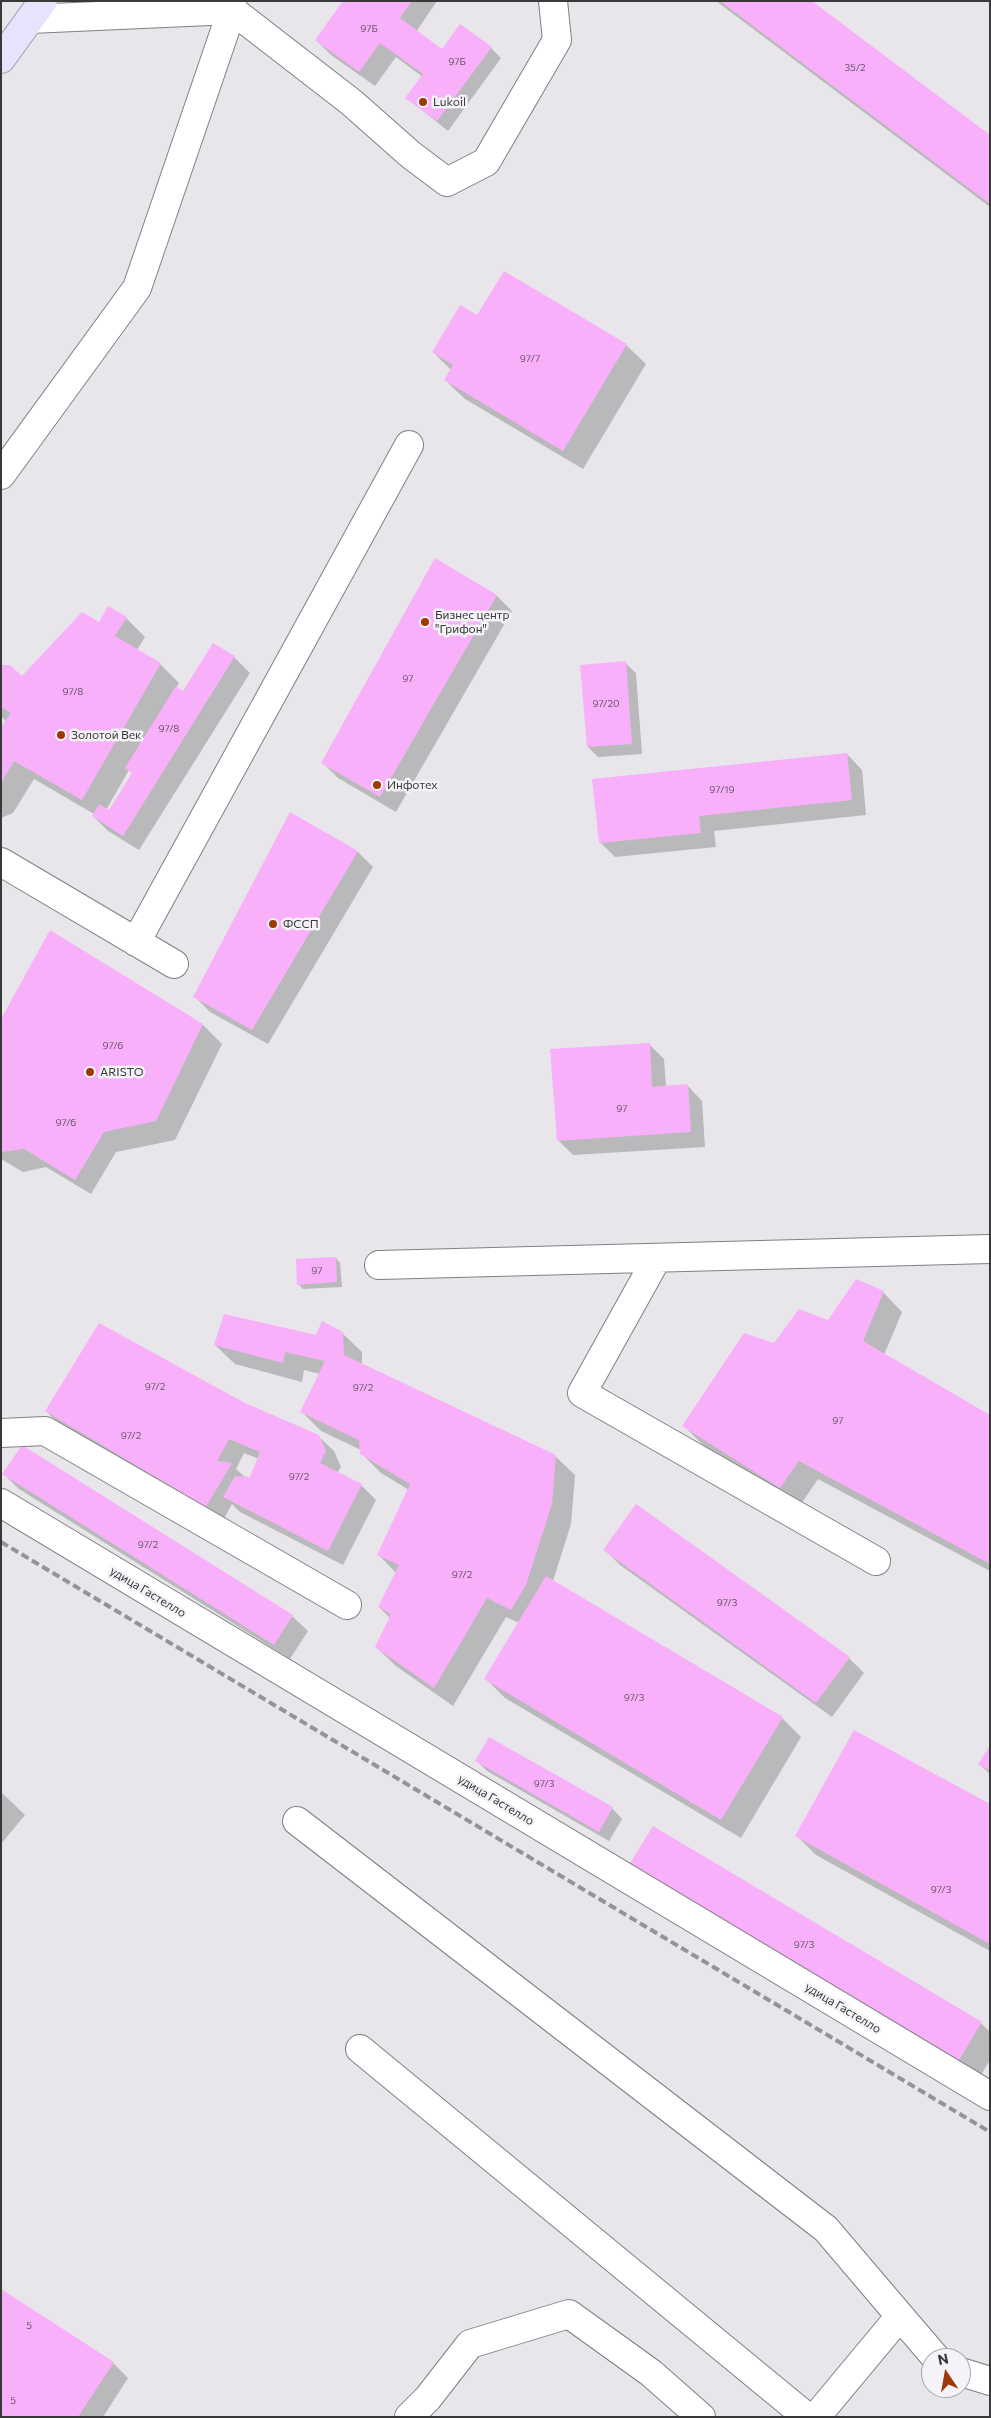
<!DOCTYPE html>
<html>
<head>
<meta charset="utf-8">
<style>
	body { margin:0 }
	#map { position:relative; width:991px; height:2418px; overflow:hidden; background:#e8e6ea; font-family:Commissioner,sans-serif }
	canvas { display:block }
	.frame { position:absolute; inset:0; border:2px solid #383839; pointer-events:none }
	.north { position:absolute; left:921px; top:2348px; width:50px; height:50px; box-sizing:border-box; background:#f5f3f7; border:1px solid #a9a8ab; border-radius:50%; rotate:348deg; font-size:14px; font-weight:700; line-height:20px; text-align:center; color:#383839 }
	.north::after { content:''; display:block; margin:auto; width:18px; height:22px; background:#9d3807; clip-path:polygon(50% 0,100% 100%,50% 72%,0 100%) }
</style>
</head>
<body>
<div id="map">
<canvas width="991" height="2418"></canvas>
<div class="frame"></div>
<div class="north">N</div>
</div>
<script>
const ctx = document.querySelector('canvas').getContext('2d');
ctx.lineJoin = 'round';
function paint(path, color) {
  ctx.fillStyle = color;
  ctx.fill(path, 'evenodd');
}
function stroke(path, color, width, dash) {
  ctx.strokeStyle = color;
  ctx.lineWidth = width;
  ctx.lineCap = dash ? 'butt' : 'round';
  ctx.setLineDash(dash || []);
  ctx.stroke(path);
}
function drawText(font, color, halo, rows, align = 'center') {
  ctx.font = font + ' Commissioner,sans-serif';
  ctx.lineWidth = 5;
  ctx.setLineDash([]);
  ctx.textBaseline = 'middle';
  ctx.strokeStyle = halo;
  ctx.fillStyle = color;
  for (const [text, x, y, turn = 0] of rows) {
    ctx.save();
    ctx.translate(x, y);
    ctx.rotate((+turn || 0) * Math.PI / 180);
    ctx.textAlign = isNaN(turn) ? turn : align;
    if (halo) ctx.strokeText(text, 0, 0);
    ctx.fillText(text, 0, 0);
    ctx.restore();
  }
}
const shadow = new Path2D(`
	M345 1H437L416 32 442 51 491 48 501 58 448 131 407 98 423 77 396 57 375 86 331 55 316 40Z
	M716 1H810L990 136V207Z
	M478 317 626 345 646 364 583 469 465 399 445 380 451 370 433 352Z
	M436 560 497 596 512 611 396 812 338 778 323 763Z
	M126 618 145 637 137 650 160 664 179 683 176 688 184 693 213 645 234 657 250 673 139 850 108 831 93 816 94 814 34 779 13 813 1 818V730L7 722 1 717V668L22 678 99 624ZM129 770 133 774 109 812 106 810Z
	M625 663 636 673 642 754 598 757 588 747Z
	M847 754 862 770 866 815 714 831 716 847 615 857 600 842Z
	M291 814 358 852 373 867 268 1044 210 1012 195 997Z
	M1 1022 203 1025 222 1044 175 1140 116 1152 91 1194 46 1167 23 1172 1 1159Z
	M649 1044 664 1059 666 1087 687 1085 702 1101 705 1147 573 1155 558 1140Z
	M336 1258 340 1263 342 1287 303 1289 298 1284Z
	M883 1292 902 1312 884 1355 990 1416V1571L818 1479 799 1507 703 1445 684 1426 774 1345 828 1321Z
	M342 1333 362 1352V1365L555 1456 575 1475 571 1524 553 1581 782 1718 801 1737 741 1838 505 1698 486 1679 519 1623 506 1617 453 1706 396 1666 376 1647 390 1618 379 1607 396 1573 379 1555 409 1490 381 1473 361 1453V1450L321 1431 302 1412 320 1374 304 1370 302 1382 235 1364 215 1345Z
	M46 1411 318 1436 334 1451 341 1467 337 1473 361 1485 376 1500 343 1565 240 1512 232 1504 222 1522 61 1426ZM244 1453 259 1459 250 1479 246 1478 236 1469Z
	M22 1446 292 1616 308 1631 290 1659 19 1489 4 1474Z
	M605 1550 849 1658 864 1673 832 1717 620 1565Z
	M990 1747V1774L979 1764Z
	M477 1761 612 1808 622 1819 609 1841 487 1771Z
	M1 1792 25 1815 1 1844Z
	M990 1806V1951L816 1855 797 1836Z
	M654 1827 981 2023 990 2032V2060L976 2083Z
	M113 2363 128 2378 103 2417H1Z`);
const building = new Path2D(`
	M343 1H412L400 18 442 49 460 24 492 47 437 121 405 98 423 74 380 43 359 72 315 40Z
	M720 1H812L990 135V204Z
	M504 271 627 344 563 451 444 380 453 365 432 352 460 305 477 315Z
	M435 558 497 595 380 797 321 763Z
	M108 606 127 617 115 636 161 663 82 800 14 761 1 783V727L11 713 1 707V665H10L22 676 82 612 99 622Z
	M213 643 235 656 123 836 92 816 99 804 109 810 132 773 125 768 176 686 183 691Z
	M626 661 632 744 587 747 580 665Z
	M847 753 852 800 699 816 701 833 599 843 592 779Z
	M290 812 358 851 252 1030 193 997Z
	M50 930 203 1024 156 1121 104 1132 75 1180 24 1149 1 1152V1019Z
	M650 1043 652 1087 688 1084 691 1132 557 1141 550 1049Z
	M336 1257 337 1282 297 1285 296 1259Z
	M856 1279 884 1291 863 1341 990 1415V1564L799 1461 780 1488 682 1426 744 1333 774 1343 799 1309 828 1320Z
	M224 1314 316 1335 322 1321 343 1332 344 1355 556 1455 552 1504 526 1585 511 1610 487 1598 434 1688 375 1647 391 1614 378 1607 399 1565 377 1555 410 1484 360 1454 359 1440 300 1412 325 1361 285 1352 283 1363 214 1345Z
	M99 1323 245 1403 319 1435 326 1451 320 1463 362 1484 328 1551 223 1497 235 1476 250 1477 260 1452 229 1439 217 1461 232 1463 206 1507 45 1411Z
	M22 1445 293 1615 274 1645 2 1474Z
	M636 1504 850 1657 816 1703 603 1550Z
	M546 1576 783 1717 721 1820 484 1679Z
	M854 1730 990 1804V1944L795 1836Z
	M489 1737 613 1807 599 1832 475 1761Z
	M990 1745V1771L978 1764Z
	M653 1826 982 2022 956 2065 627 1868Z
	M1 2289 114 2362 78 2417H1Z`);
const minor = new Path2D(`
	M30 19 232 10 351 102 411 155 447 182 486 162 557 40 553 1
	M1 475 137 288 232 10V1
	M1 862 174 964
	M136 942 409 445
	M657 1258 582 1393 876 1561
	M379 1265 990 1249
	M1 1433 45 1431 347 1605
	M1 1503 990 2096
	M297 1821 826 2229 900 2316 816 2417
	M360 2049 807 2417
	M900 2316 936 2358
	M961 2372 990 2381
	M409 2417 428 2398 470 2344 569 2314 651 2373 701 2417`);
const major = new Path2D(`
	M1 59 43 1`);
const rail = new Path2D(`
	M1 1542 990 2132`);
const markers = [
	[423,102,5,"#9d3807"],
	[425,622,5,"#9d3807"],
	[61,735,5,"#9d3807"],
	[377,785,5,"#9d3807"],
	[273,924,5,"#9d3807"],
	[90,1072,5,"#9d3807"]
];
const numberNames = [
	["97Б",369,29],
	["97Б",457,62],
	["35/2",855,68],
	["97/7",530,359],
	["97",408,679],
	["97/8",73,692],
	["97/20",606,704],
	["97/8",169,729],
	["97/19",722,790],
	["97/6",113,1046],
	["97",622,1109],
	["97/6",66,1123],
	["97",317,1271],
	["97/2",155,1387],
	["97/2",363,1388],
	["97",838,1421],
	["97/2",131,1436],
	["97/2",299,1477],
	["97/2",148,1545],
	["97/2",462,1575],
	["97/3",727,1603],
	["97/3",634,1698],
	["97/3",544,1784],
	["97/3",941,1890],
	["97/3",804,1945],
	["5",29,2326],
	["5",13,2401]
];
const poiNames = [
	["Lukoil",433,102],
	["Бизнес центр",435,615],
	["\"Грифон\"",435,629],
	["Золотой Век",71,735],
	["Инфотех",387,785],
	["ФССП",283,924],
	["ARISTO",100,1072]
];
const streetNames = [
	["удица Гастелло",148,1592,31],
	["удица Гастелло",496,1800,31],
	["удица Гастелло",843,2008,31]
];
paint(shadow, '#0003');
paint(building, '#f9b0fa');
stroke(minor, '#817f83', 30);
stroke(major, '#9e9cb6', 30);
stroke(minor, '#fff', 28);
stroke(major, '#e6e4fc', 28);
stroke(rail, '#949396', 4, [8, 4]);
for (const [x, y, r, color] of markers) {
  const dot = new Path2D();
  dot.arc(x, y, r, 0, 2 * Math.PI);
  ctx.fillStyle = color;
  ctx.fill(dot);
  stroke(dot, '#f5f3f7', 2);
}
drawText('10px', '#685669', null, numberNames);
drawText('12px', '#383839', '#f5f3f7', poiNames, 'left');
drawText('12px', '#383839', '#f5f3f7', streetNames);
</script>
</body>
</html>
